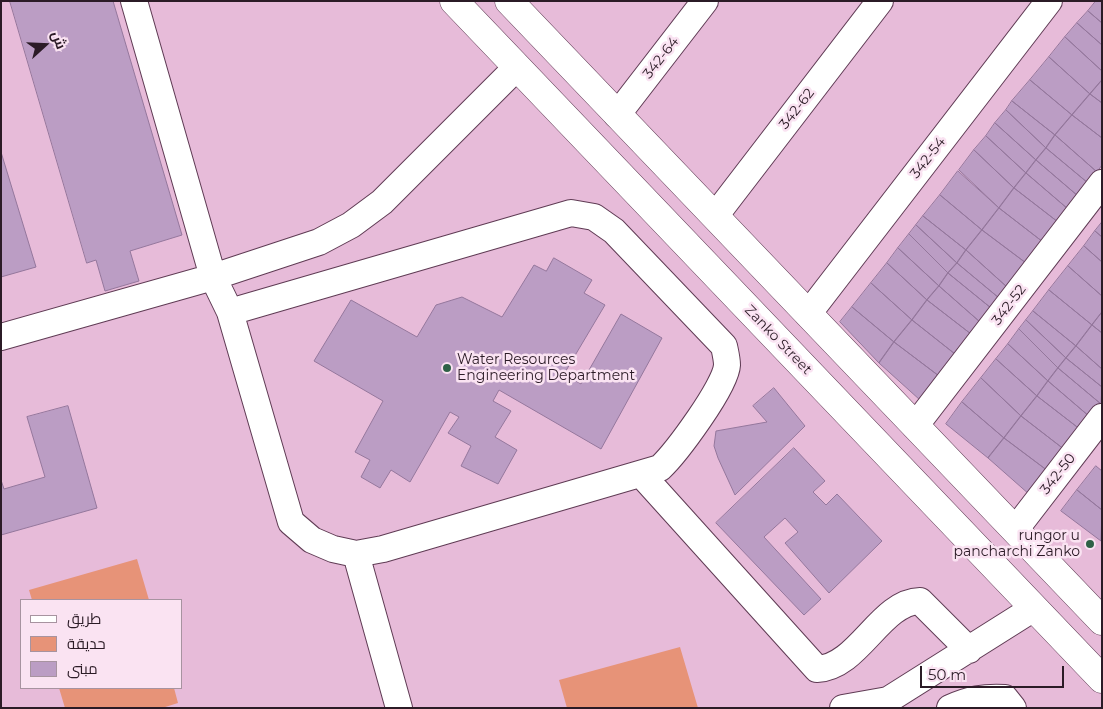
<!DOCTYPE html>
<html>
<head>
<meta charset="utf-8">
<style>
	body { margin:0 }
	#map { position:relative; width:1103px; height:709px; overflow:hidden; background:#e7bbd9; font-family:Montserrat,Cairo,sans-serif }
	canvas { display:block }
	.frame { position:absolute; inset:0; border:2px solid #2b1b26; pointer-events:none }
	.legend { position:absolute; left:20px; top:599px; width:162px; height:90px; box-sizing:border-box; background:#fae3f2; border:1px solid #a793a0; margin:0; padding:6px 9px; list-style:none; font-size:15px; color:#2b1b26 }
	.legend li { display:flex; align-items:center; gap:10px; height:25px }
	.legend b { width:25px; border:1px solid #a793a0 }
	.north { position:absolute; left:20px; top:20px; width:50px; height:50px; -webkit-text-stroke:4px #fae3f2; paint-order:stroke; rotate:70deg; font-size:14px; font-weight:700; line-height:20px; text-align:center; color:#2b1b26 }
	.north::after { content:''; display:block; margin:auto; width:18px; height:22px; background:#2b1b26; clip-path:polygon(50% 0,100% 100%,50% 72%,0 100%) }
	.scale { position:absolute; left:920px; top:666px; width:144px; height:22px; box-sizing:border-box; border:2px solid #2b1b26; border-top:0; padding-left:6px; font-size:15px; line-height:18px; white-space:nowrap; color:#2b1b26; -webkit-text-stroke:4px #fae3f2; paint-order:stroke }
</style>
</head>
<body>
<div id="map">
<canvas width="1103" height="709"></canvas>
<div class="frame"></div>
<ul class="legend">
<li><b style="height:6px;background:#fff"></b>طريق</li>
<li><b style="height:14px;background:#e79378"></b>حديقة</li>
<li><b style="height:14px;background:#bb9dc4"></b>مبنى</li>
</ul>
<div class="north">ش</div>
<div class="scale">50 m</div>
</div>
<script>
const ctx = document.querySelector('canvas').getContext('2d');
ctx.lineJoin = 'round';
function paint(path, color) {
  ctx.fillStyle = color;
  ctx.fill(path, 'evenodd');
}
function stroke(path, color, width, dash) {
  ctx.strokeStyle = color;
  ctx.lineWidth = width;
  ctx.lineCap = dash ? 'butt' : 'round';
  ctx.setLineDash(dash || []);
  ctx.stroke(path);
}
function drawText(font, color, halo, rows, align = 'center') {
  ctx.font = font + ' Montserrat,sans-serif';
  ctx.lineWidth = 5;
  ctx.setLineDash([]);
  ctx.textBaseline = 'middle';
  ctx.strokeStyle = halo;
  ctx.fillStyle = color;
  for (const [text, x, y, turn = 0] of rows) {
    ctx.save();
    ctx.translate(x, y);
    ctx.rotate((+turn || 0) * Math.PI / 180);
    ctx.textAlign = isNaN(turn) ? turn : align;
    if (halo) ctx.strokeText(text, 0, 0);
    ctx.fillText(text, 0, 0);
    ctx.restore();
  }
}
const green = new Path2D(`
	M137 559 149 600H32L29 590Z
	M680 647 698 708H567L559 680Z
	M59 688H174L178 703 162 708H65Z`);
const building = new Path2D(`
	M10 1H113L182 235 130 251 139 281 105 291 96 260 87 263Z
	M1096 1H1102V23L1088 11Z
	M1088 11 1102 23V45L1077 23Z
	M1077 23 1102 45V71L1065 37Z
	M1065 37 1102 71V80L1090 94 1049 57Z
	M1049 57 1090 94 1072 115 1030 80Z
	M1030 80 1072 115 1055 135 1012 101Z
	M1102 80V103L1090 94Z
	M1090 94 1102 103V138L1072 115Z
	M1012 101 1055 135 1046 148 1006 110Z
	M1006 110 1046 148 1036 160 995 123Z
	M1072 115 1102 138V165L1097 172 1055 135Z
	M995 123 1036 160 1026 173 986 136Z
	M1055 135 1097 172 1088 183 1046 148Z
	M986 136 1026 173 1014 188 974 150Z
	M1046 148 1088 183 1078 196 1036 160Z
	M974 150 1014 188 999 208 959 170Z
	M1 152 36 267 1 277Z
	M1036 160 1078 196 1068 209 1026 173Z
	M958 171 999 208 982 230 940 195Z
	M1026 173 1068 209 1058 222 1014 188Z
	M1014 188 1058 222 1043 242 999 208Z
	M940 195 982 230 966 250 923 216Z
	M999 208 1043 242 1026 263 982 230Z
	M923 216 966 250 957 263 916 225Z
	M1102 222V237L1095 231Z
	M916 225 957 263 948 273 909 234Z
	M982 230 1026 263 1007 287 966 250Z
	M1095 231 1102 237V262L1084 246Z
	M909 234 948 273 939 286 898 248Z
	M1084 246 1102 262V296L1068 266Z
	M898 248 939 286 927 300 887 263Z
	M966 250 1007 287 999 298 957 263Z
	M554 258 592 280 584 293 605 305 564 374 581 384 621 314 662 338 601 449 499 390 493 401 511 411 495 437 517 450 498 484 461 466 471 446 448 433 459 417 450 412 410 482 391 470 380 488 361 477 370 460 355 452 383 401 314 361 351 300 417 337 436 305 462 297 502 317 534 265 546 271Z
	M887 263 927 300 912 320 871 283Z
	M957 263 999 298 991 308 948 273Z
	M1068 266 1102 296V312L1092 325 1049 290Z
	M948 273 991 308 980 322 939 286Z
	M871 283 912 320 894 342 852 307Z
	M939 286 980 322 971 334 927 300Z
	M1049 290 1092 325 1076 346 1033 311Z
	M927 300 971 334 955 354 912 320Z
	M852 307 894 342 879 363 840 322Z
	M1033 311 1076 346 1066 358 1026 320Z
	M1102 312V333L1092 325Z
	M912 320 955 354 939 376 894 342Z
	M1026 320 1066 358 1058 368 1019 329Z
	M1092 325 1102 333V369L1076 346Z
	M1019 329 1058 368 1048 381 1008 344Z
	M894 342 939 376 920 400 879 363Z
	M1008 344 1048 381 1037 396 996 359Z
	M1076 346 1102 369V387L1066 358Z
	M1066 358 1102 387 1101 404 1058 368Z
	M996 359 1037 396 1021 416 981 378Z
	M1058 368 1101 404 1090 417 1048 381Z
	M981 378 1021 416 1004 438 962 402Z
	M1048 381 1090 417 1081 430 1037 396Z
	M774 388 805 426 735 495 718 458 714 446 716 431 767 422 753 406Z
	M1037 396 1081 430 1065 450 1021 416Z
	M962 402 1004 438 988 458 946 424Z
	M68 406 97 508 1 535V480L4 489 45 477 27 417Z
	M1021 416 1065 450 1048 471 1004 438Z
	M1004 438 1048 471 1030 495 988 458Z
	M794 448 825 481 813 492 826 505 837 494 882 541 829 593 785 543 798 532 785 518 764 537 821 599 804 615 716 523Z
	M1096 466 1102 471V510L1077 490Z
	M1077 490 1102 510 1101 541 1061 511Z`);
const minor = new Path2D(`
	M134 1 213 277 230 312 291 522 312 540 333 549 356 554 383 549 660 468C676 453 726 386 727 365 727 359 725 351 724 346L614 231 594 217 571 213 230 312
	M617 115 705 1
	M715 216 880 1
	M808 314 1049 1
	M1 337 213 277 319 242 351 225 382 202 517 67
	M915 426 1102 183
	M641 474 817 669C859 667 880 602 920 601L969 650
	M1015 530 1102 417
	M356 554 399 708
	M843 708 888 700 1034 608
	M950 708C969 699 984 697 1005 698L1013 708`);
const major = new Path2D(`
	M454 1 1102 679
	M509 1 1102 621`);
const markers = [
	[447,368,5,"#2e6146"],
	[1090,544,5,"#2e6146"]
];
const streetNames = [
	["342-64",661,58,-52],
	["342-62",797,109,-52],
	["342-54",928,158,-52],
	["342-52",1009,305,-53],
	["Zanko Street",778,340,46],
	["342-50",1058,474,-52]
];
const poiNames = [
	["Water Resources",457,360],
	["Engineering Department",457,376],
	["rungor u",1080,536,"right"],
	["pancharchi Zanko",1080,552,"right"]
];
paint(green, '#e79378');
paint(building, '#bb9dc4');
stroke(building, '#94779c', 1);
stroke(minor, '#5f3b54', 28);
stroke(major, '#5f3b54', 29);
stroke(minor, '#fff', 26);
stroke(major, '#fff', 28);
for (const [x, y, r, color] of markers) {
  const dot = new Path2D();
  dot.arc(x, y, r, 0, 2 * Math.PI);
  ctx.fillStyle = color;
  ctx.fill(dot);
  stroke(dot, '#fae3f2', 2);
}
drawText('14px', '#2b1b26', '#fae3f2', streetNames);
drawText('14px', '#2b1b26', '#fae3f2', poiNames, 'left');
</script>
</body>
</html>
